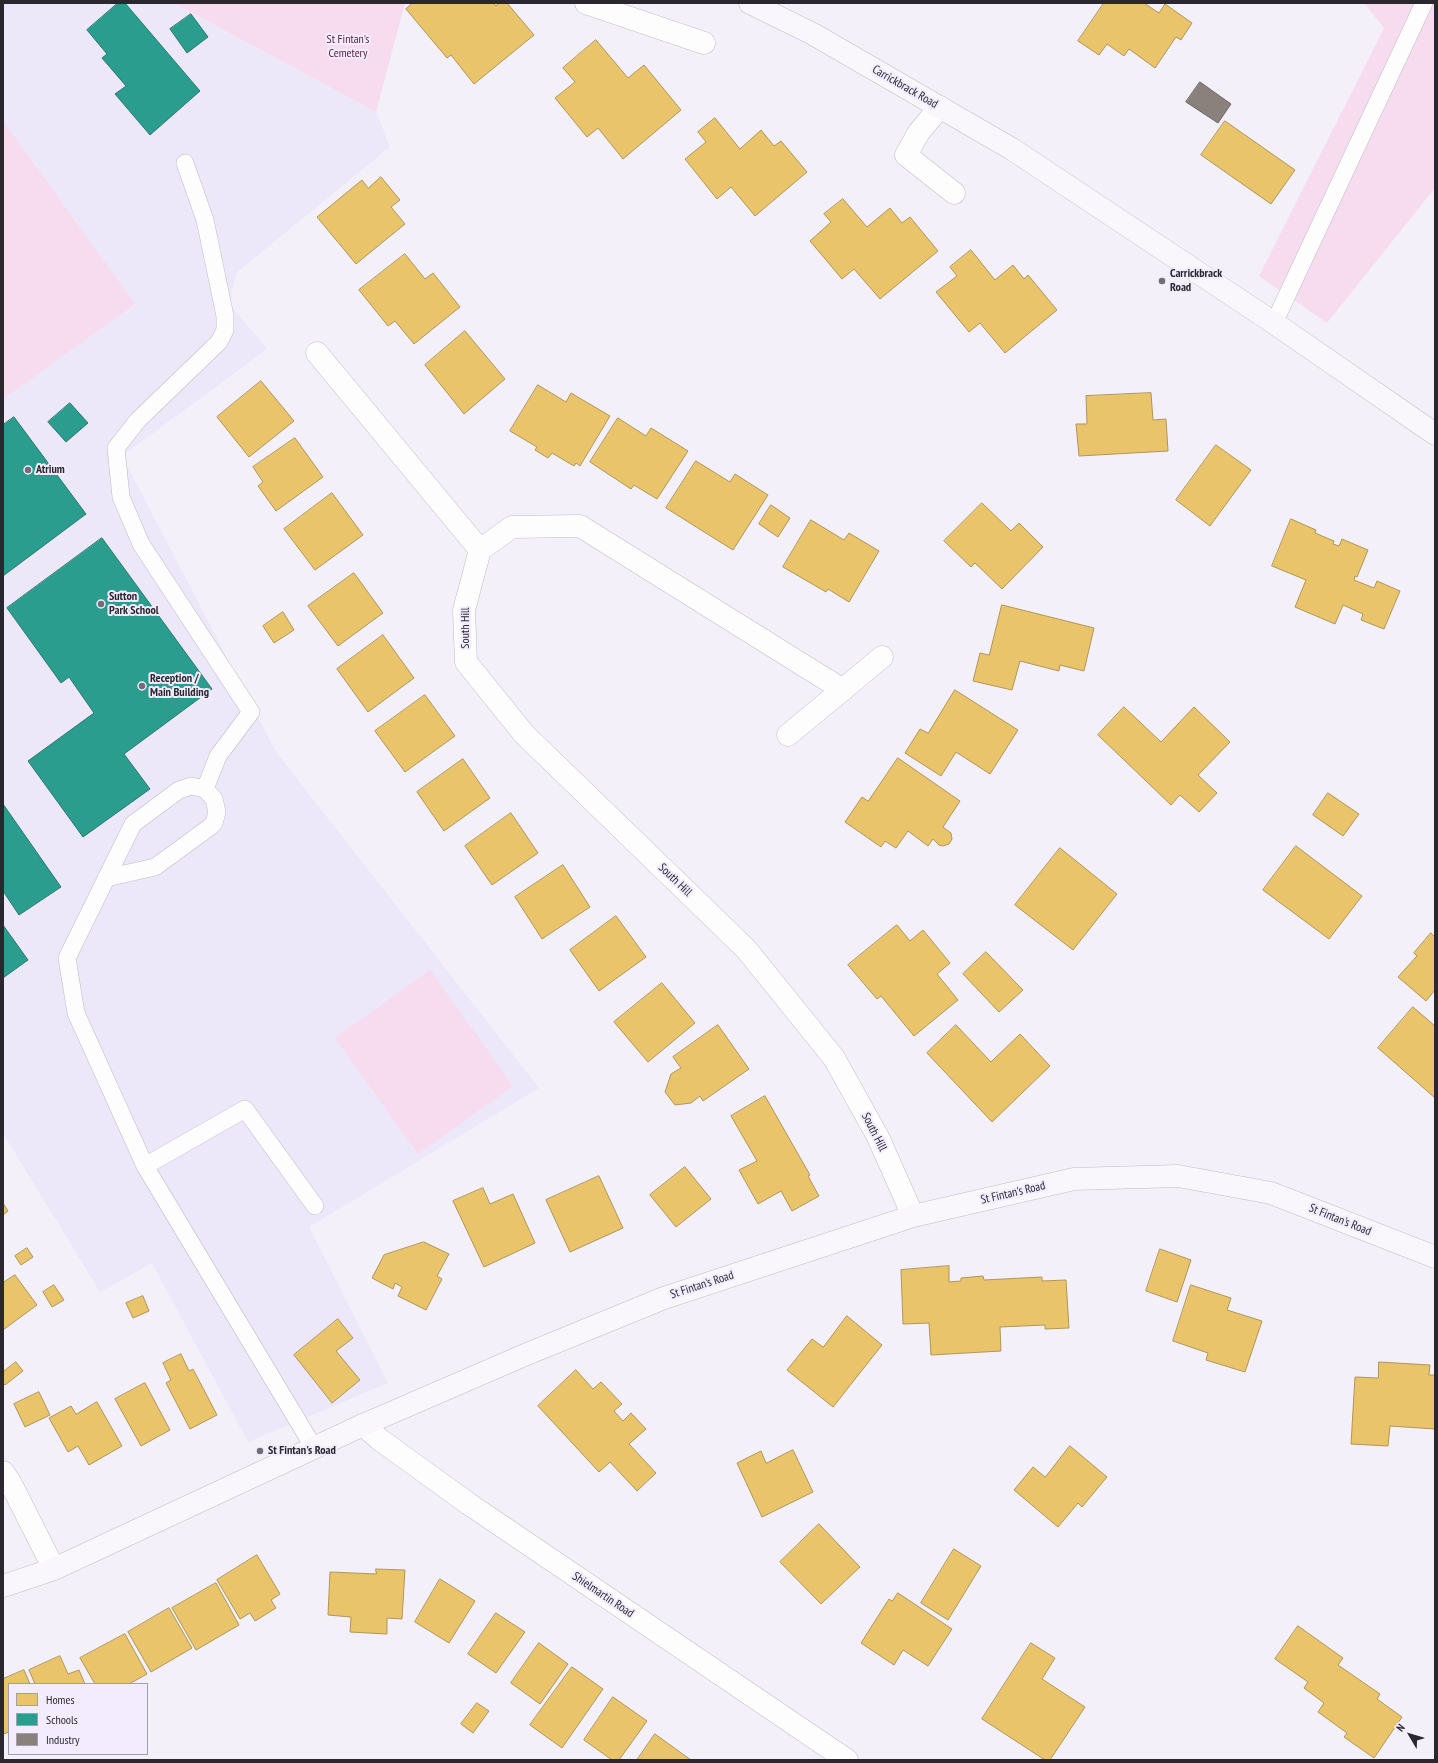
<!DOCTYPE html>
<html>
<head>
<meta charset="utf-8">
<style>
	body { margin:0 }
	#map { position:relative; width:1438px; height:1763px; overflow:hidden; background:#f3f0fa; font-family:"PT Sans Narrow",sans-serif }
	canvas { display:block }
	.frame { position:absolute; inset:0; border:4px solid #2a282e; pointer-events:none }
	.legend { position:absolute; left:8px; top:1683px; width:140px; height:72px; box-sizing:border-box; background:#f2ecfe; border:1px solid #a29eab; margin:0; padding:5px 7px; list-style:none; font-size:12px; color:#2a282e }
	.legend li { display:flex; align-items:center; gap:8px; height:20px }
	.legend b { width:20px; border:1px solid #a29eab }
	.north { position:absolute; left:1390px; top:1715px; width:40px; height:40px; -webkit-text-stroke:3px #f2ecfe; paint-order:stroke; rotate:308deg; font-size:11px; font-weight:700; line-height:16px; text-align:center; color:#2a282e }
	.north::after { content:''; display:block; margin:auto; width:14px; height:18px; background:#2a282e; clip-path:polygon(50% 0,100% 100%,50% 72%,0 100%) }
</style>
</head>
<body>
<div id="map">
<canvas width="1438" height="1763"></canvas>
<div class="frame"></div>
<ul class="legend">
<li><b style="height:11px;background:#e9c46a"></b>Homes</li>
<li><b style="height:11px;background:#2a9d8f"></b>Schools</li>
<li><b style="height:11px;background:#8a817c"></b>Industry</li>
</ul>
<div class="north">N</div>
</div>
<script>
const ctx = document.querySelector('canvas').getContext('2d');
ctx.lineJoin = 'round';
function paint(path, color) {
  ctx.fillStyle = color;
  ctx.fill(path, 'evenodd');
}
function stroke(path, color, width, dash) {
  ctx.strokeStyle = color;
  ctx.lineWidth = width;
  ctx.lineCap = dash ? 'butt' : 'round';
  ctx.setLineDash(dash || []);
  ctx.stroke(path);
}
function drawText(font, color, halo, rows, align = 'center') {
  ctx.font = font + ' "PT Sans Narrow",sans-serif';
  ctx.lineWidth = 4;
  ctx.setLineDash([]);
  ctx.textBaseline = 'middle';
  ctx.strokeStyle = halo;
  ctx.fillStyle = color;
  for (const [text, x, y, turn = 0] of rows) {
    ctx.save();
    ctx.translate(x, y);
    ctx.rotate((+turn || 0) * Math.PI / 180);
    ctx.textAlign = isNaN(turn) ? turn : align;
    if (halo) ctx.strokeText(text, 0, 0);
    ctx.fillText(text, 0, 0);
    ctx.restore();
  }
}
const built = new Path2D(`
	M3 3H174L376 112 390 147 237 272 229 303 267 349 122 456 276 752 539 1088 309 1227 388 1383 248 1442 152 1263 100 1292 3 1133Z`);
const green = new Path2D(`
	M174 3H405L376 112Z
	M1364 3H1435V188L1327 323 1259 276 1384 28Z
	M3 121 135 304 3 399Z
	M430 970 513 1086 418 1154 335 1038Z`);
const homes = new Path2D(`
	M413 3H493L496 6 499 3H507L534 35 474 84 451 55 447 58 406 9Z
	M1104 3H1144L1159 13 1165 4 1192 23 1181 40 1176 37 1155 68 1129 49 1124 56 1107 44 1099 55 1078 41Z
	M596 40 628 78 644 65 681 110 623 159 598 128 587 137 555 98 575 82 563 68Z
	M715 118 740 149 761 130 774 146 781 141 807 172 755 216 731 187 717 199 685 159 706 142 698 132Z
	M1225 121 1295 170 1271 204 1201 155Z
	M381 177 400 200 391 207 405 224 356 264 317 217 362 180 368 188Z
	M843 199 867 227 890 208 902 223 910 217 938 251 880 299 854 269 842 279 810 241 831 222 824 214Z
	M971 250 995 280 1013 265 1024 279 1028 275 1057 310 1005 353 980 323 969 332 936 292 957 276 950 267Z
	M405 254 425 279 433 273 460 307 414 344 395 321 388 326 359 290Z
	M465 331 505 379 464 414 425 365Z
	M261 381 294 421 249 457 217 417Z
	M538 385 566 402 571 393 610 416 580 466 576 463 574 466 552 453 548 458 535 450 537 447 510 431Z
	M1151 393 1153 420 1166 419 1168 451 1079 456 1076 424H1087L1086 396Z
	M618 418 646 436 651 428 688 451 657 499 634 485 631 489 590 462Z
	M295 438 323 477 276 511 258 486 263 482 253 467Z
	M1216 445 1251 470 1210 526 1176 500Z
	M696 461 730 482 735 474 768 495 733 550 666 508Z
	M332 493 363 535 315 570 284 529Z
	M982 503 1011 531 1019 523 1043 547 1002 589 975 563 971 567 944 541Z
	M771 505 790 518 778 537 759 524Z
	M1291 519 1316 530 1315 533 1334 541 1333 544 1339 546 1342 539 1368 550 1357 577 1355 576 1354 580 1374 588 1377 581 1400 591 1384 629 1361 620 1363 614 1343 605 1335 624 1295 607 1306 580 1272 566Z
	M811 520 844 540 849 533 879 551 849 602 828 589 826 592 783 567Z
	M354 573 383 613 338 646 308 606Z
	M1002 605 1094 628 1084 671 1060 665 1059 671 1020 661 1012 690 973 681 980 653 989 655Z
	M283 612 294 630 274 643 263 626Z
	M383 635 414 678 368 712 337 669Z
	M955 690 1018 730 990 774 956 752 941 776 905 753 920 729 928 733Z
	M425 695 455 736 405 772 375 731Z
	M1124 707 1161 742 1194 707 1230 742 1198 775 1217 793 1199 812 1180 795 1171 805 1098 735Z
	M898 758 960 801 943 827 951 833 952 839 949 844 943 846 939 845 933 839 928 846 908 831 896 848 885 841 881 847 845 822 862 797 868 801Z
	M463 759 490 798 444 831 417 792Z
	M1328 793 1359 814 1343 836 1313 815Z
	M511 813 538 853 492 885 465 846Z
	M1296 846 1362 896 1329 939 1263 890Z
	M1060 848 1117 894 1073 950 1015 905Z
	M563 865 590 907 542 939 515 897Z
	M616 916 646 957 599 991 570 950Z
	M897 925 910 941 923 930 950 963 937 974 958 1000 914 1036 881 996 877 999 848 965Z
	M1431 933 1435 937V990L1426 1001 1398 977 1417 956 1414 953Z
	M986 952 1023 990 999 1012 963 974Z
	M662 983 695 1023 648 1062 614 1022Z
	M1413 1007 1435 1026V1098L1378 1048Z
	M718 1025 749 1069 703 1101 700 1096 691 1103 675 1105 665 1092 671 1074 681 1068 673 1057Z
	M956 1025 991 1062 1020 1034 1050 1066 992 1122 927 1053Z
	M765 1096 810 1175 808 1176 819 1196 792 1211 781 1191 758 1204 739 1170 757 1161 731 1116Z
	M685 1167 711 1199 676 1227 650 1195Z
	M599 1176 623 1228 570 1252 546 1200Z
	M483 1188 490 1204 513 1194 535 1243 484 1267 453 1201Z
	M3 1203 8 1211 3 1215Z
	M424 1242 449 1254 437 1276 442 1279 426 1310 398 1296 402 1287 395 1283 393 1289 372 1278 384 1255Z
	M27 1248 33 1257 21 1265 15 1256Z
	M1160 1249 1191 1260 1177 1302 1146 1291Z
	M949 1266V1282L961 1281V1278L983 1276 984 1280 1042 1277V1281L1066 1280 1069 1328 1045 1329V1325L1000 1327 1001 1351 931 1355 929 1323 903 1324 901 1270Z
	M15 1275 37 1305 3 1330V1283Z
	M54 1285 64 1300 52 1307 43 1292Z
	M1191 1285 1231 1298 1227 1310 1262 1321 1245 1372 1206 1360 1208 1353 1173 1341Z
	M143 1296 149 1311 133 1318 126 1303Z
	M847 1316 882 1345 833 1407 787 1370 812 1339 823 1347Z
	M338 1319 353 1338 336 1351 360 1380 332 1403 294 1355Z
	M181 1354 189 1371 193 1369 217 1415 190 1429 166 1383 171 1380 163 1363Z
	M16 1362 23 1371 5 1385 3 1383V1372Z
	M1379 1362 1430 1365 1429 1375H1435V1429L1390 1426 1388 1446 1351 1444 1355 1377 1378 1378Z
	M576 1370 593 1389 601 1382 622 1404 614 1411 623 1421 631 1413 646 1429 629 1444 656 1473 637 1491 610 1462 599 1472 538 1406Z
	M145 1383 170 1430 141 1446 115 1399Z
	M39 1392 50 1415 25 1427 14 1404Z
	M97 1402 122 1446 89 1465 78 1446 68 1452 49 1418 71 1406 76 1414Z
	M1070 1446 1107 1477 1082 1507 1078 1503 1058 1527 1014 1490 1033 1467 1045 1477Z
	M793 1450 813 1492 762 1517 737 1463 761 1451 766 1463Z
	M819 1524 860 1567 821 1604 780 1562Z
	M954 1549 981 1566 948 1620 921 1603Z
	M257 1555 280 1594 271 1600 276 1608 255 1621 250 1613 240 1619 217 1580Z
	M376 1569 405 1570 402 1619 387 1618V1634L350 1632 351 1617 328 1615 330 1572 376 1574Z
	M440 1579 475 1601 449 1643 415 1622Z
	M216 1583 239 1625 196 1650 172 1608Z
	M898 1593 952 1629 928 1666 903 1650 894 1665 861 1643 889 1599 892 1601Z
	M169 1608 192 1648 151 1672 128 1632Z
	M496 1613 525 1632 496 1673 468 1654Z
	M1298 1626 1343 1658 1338 1665 1380 1694 1377 1699 1402 1717 1374 1758 1344 1737 1347 1733 1318 1712 1324 1703 1304 1688 1308 1682 1275 1659Z
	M125 1634 147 1674 129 1684H95L80 1658Z
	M539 1643 568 1664 540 1704 511 1683Z
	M1031 1643 1055 1658 1042 1679 1085 1707 1050 1760H1045L982 1719Z
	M60 1656 68 1674 79 1670 85 1684H35L29 1670Z
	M572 1667 603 1689 562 1748 530 1725Z
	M24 1670 30 1684H9V1732L3 1734V1679Z
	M613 1697 647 1721 619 1760H612L584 1740Z
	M477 1703 489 1711 473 1733 461 1724Z
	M655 1734 691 1760H637Z`);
const schools = new Path2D(`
	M118 3H125L200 91 150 135 115 94 126 86 102 58 107 54 87 30Z
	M191 14 208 37 187 53 170 29Z
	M70 403 88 423 66 442 48 422Z
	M14 417 86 514 3 576V425Z
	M102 538 212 689 124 754 150 789 83 837 28 761 94 713 69 677 61 683 7 608Z
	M3 804 61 887 19 915 3 891Z
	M3 925 28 960 3 978Z`);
const industry = new Path2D(`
	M1200 82 1231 104 1218 123 1186 102Z`);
const lane = new Path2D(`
	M185 163 205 220 225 316V330L219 342 138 420 116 448 121 497 141 544 251 712 218 756 205 789
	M1274 323 1424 3
	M106 878 155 867 210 827 214 823 217 812 214 799 205 789 191 786 179 790 133 824 67 958 76 1013 145 1166 314 1448
	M145 1166 245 1109 315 1206`);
const street = new Path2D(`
	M586 3 704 43
	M940 107 919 132 906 155 954 193
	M317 353 480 550
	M843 690 580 526 512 527 480 550 464 610 466 662 524 734 746 949 834 1058 878 1137 913 1216
	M788 735 882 657
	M363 1425 379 1439 469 1504 847 1760
	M3 1472 10 1482 54 1569`);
const secondary = new Path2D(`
	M750 3 813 34 1012 149 1274 323 1435 434
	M3 1586 54 1569 363 1425 527 1354 664 1298 913 1216 1074 1179 1178 1176 1271 1193 1435 1257`);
const markers = [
	[1162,281,4,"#706e75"],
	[28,470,4,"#706e75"],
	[101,604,4,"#706e75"],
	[142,686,4,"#706e75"],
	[260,1451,4,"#706e75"]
];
const parkNames = [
	["St Fintan's",348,40],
	["Cemetery",348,54]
];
const streetNames = [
	["Carrickbrack Road",905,87,30],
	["South Hill",466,628,-90],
	["South Hill",675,880,44],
	["South Hill",874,1132,63],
	["St Fintan's Road",1013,1193,-13],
	["St Fintan's Road",1340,1220,22],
	["St Fintan's Road",702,1285,-18],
	["Shielmartin Road",603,1595,34]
];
const poiNames = [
	["Carrickbrack",1170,274],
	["Road",1170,288],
	["Atrium",36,470],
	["Sutton",109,597],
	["Park School",109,611],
	["Reception /",150,679],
	["Main Building",150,693],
	["St Fintan's Road",268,1451]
];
paint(built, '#ece7f9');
paint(green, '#f7dcf0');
paint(homes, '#e9c46a');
stroke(homes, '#b09558', 1);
paint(schools, '#2a9d8f');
stroke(schools, '#2a7a72', 1);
paint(industry, '#8a817c');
stroke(industry, '#6d6665', 1);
stroke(lane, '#bfbdc4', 18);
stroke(street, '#bfbdc4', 23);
stroke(secondary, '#bfbdc4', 23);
stroke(lane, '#fdfdfe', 17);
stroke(street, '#fdfdfe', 22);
stroke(secondary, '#faf7fc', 22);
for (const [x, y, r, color] of markers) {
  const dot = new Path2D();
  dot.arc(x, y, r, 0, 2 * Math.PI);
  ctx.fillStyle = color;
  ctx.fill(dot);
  stroke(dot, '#f2ecfe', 1.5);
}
drawText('12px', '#561c43', '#f2ecfe', parkNames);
drawText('12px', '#2a282e', '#f2ecfe', streetNames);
drawText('bold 12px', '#2a282e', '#f2ecfe', poiNames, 'left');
</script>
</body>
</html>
